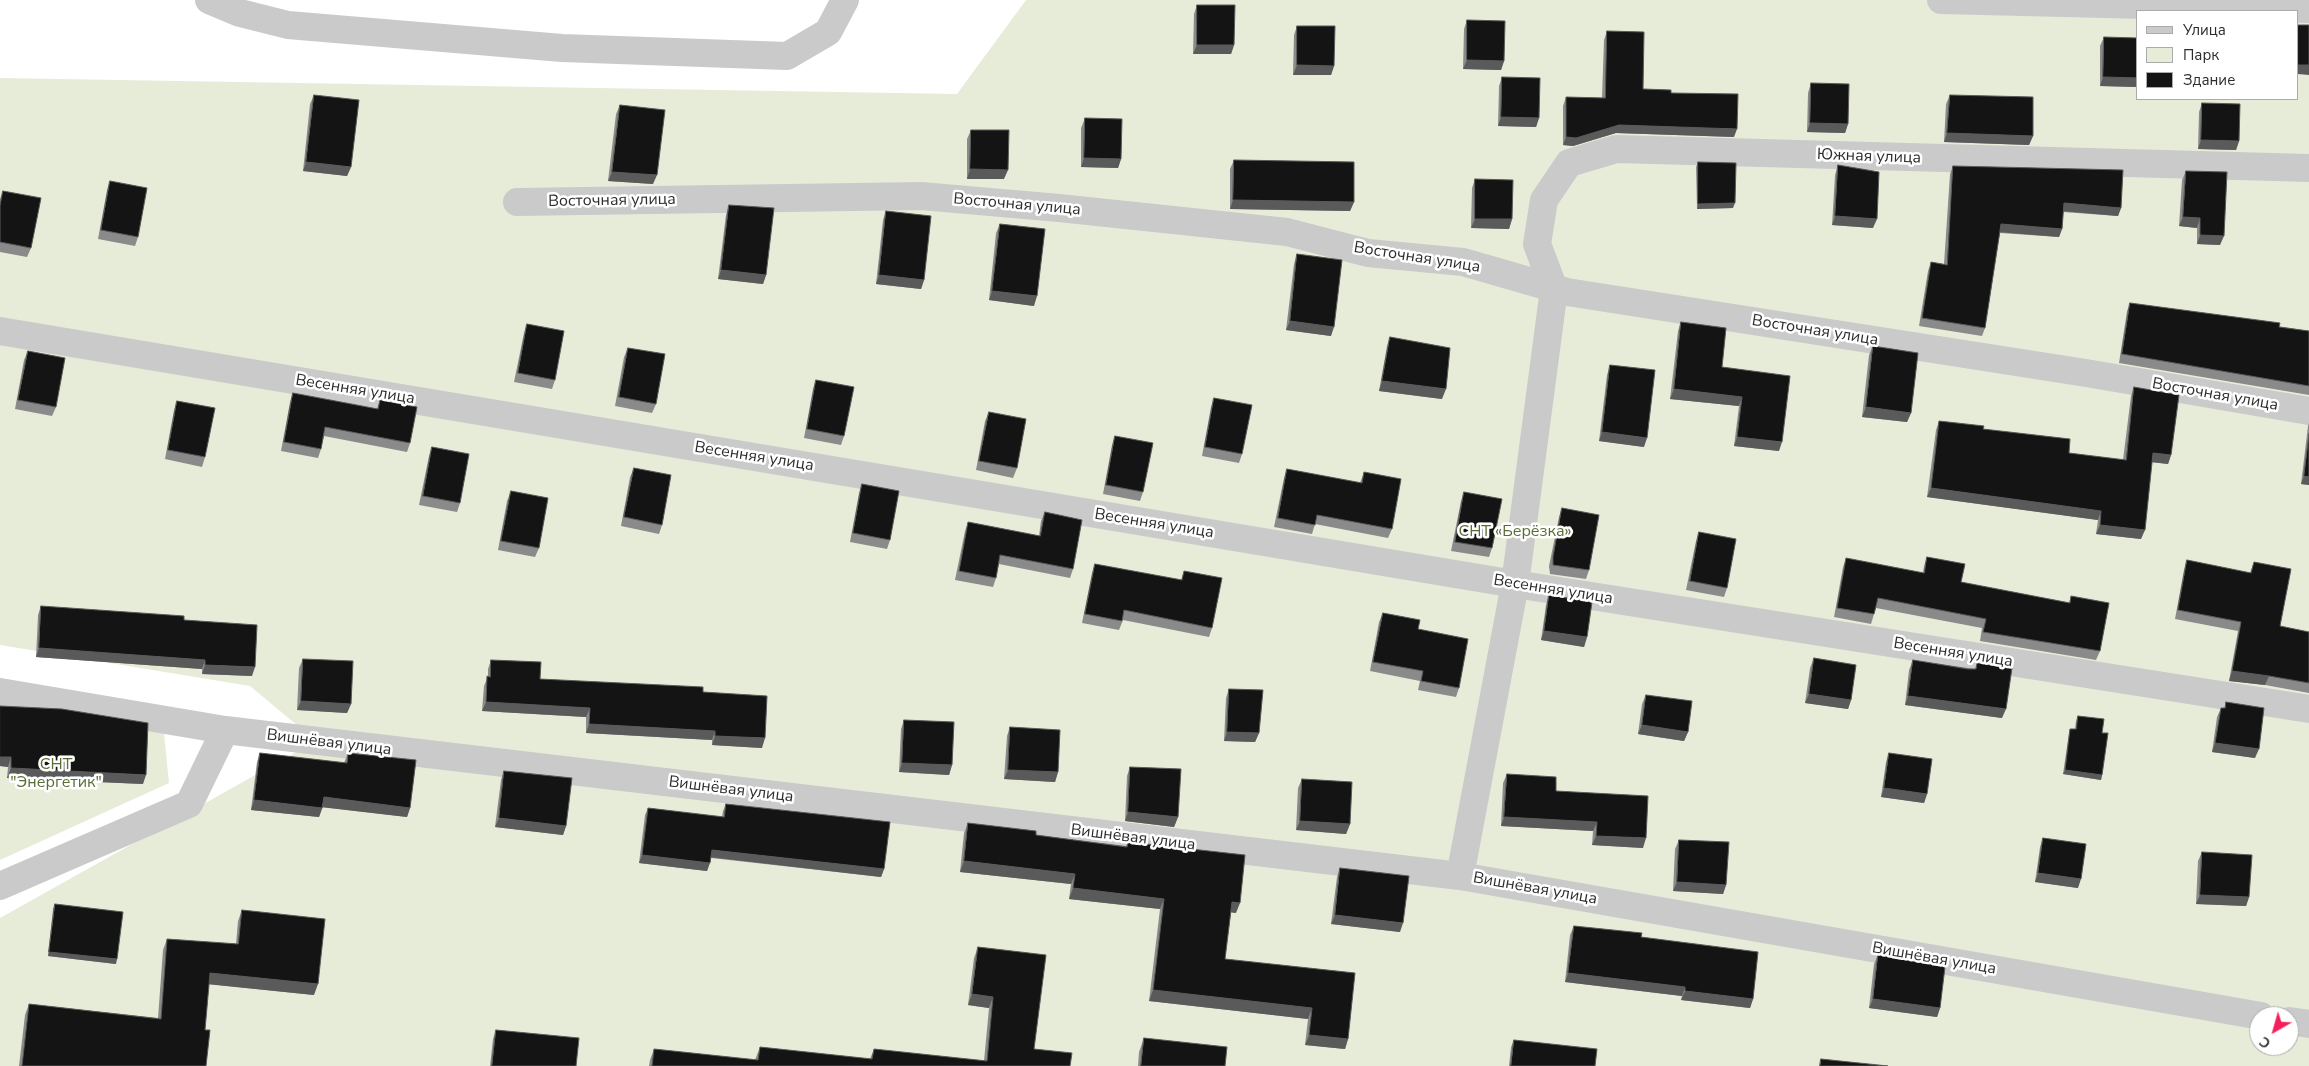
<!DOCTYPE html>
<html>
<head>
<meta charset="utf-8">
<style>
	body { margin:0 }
	#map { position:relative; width:2309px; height:1066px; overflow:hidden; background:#fff; font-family:"Nunito Sans",sans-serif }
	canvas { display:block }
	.legend { position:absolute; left:2136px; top:10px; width:162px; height:90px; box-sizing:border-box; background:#fff; border:1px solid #ababab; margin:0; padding:6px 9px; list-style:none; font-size:15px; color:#2d2d2d }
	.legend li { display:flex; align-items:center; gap:10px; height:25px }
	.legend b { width:25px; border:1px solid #ababab }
	.north { position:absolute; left:2249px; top:1006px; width:50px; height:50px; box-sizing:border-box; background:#fff; border:1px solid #ababab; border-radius:50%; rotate:218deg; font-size:14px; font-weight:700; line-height:20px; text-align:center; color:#2d2d2d }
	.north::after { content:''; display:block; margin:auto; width:18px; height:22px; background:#f51f5b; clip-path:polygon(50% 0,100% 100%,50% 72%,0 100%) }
</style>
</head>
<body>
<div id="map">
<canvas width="2309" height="1066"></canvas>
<ul class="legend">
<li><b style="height:6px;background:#cacaca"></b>Улица</li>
<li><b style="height:14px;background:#e7ecd9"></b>Парк</li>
<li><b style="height:14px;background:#141414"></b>Здание</li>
</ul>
<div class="north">С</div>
</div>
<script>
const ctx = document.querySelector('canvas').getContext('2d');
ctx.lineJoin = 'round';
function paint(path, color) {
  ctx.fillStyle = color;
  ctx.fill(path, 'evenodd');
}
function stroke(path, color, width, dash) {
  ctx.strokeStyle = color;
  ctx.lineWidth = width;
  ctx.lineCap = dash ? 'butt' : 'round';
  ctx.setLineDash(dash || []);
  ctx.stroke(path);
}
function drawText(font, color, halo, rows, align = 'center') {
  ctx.font = font + ' "Nunito Sans",sans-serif';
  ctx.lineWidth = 5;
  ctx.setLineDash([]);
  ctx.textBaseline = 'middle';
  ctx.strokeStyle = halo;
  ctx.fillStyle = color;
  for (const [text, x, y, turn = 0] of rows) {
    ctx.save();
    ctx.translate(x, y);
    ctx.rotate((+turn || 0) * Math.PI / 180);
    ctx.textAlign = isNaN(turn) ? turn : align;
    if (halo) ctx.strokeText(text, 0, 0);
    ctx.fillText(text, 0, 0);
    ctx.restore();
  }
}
const green = new Path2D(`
	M1026 0H2309V1066H0V918L316 741 250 686 0 645V78L957 94ZM2138 11H2298V99H2138ZM2259 1016H2289V1046H2259Z
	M0 714 59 718 164 733 169 783 0 860Z`);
const minor = new Path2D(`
	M209 0 240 13 288 25 562 48 787 56 828 32 845 0
	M1941 0 2309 9
	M517 202 921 196 1059 208 1287 232 1368 253 1463 262 1567 292 2086 373 2309 411
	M0 331 1515 584 2309 709
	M0 692 225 730 1460 876 2261 1016
	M1460 876 1515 584 1554 289 1537 244 1544 200 1569 163 1616 149 2309 168
	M0 886 189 804 225 730
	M2289 1021 2309 1024`);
const wall = new Path2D(`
	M1197 5 1234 45 1231 54H1193L1194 14Z
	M1467 20 1504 61 1501 70 1463 69 1464 29Z
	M1297 26 1334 66 1331 75H1293L1294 35Z
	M1607 31 1643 89 1671 93 1734 137 1616 133 1573 146 1563 145V106L1566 97 1602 98 1604 40Z
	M2104 37 2137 87 2100 86V46Z
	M1502 77 1539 118 1536 127 1498 126 1499 86Z
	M1811 83 1848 124 1845 133 1807 132 1808 93Z
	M314 95 351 167 347 176 303 171 310 104Z
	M1950 95 2033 136 2029 145 1944 142 1946 104Z
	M2202 103 2239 141 2236 150 2198 149 2199 112Z
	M620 105 653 184 608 181 616 114Z
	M1085 118 1121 159 1118 168 1081 167V128Z
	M971 130 1004 179H967V139Z
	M1234 160 1354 202 1350 211 1230 209V169Z
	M1698 162 1733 208 1697 209 1696 167Z
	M1838 165 1873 228 1832 225 1835 175Z
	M1953 166 2121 208 2118 216 2063 212 2062 229 2059 237 2000 233 1985 328 1982 336 1919 326 1928 271 1931 262 1944 264 1950 174Z
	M2186 171 2220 245 2197 244V228L2179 226 2182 180Z
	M1475 179 1512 219 1509 229 1471 228 1472 188Z
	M110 181 138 237 135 246 98 239 107 190Z
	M3 191 31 248 27 257 0 252V199Z
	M729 205 766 275 763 284 718 279 726 215Z
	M886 211 924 280 921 289 876 284 883 220Z
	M1000 224 1034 306 989 300 996 233Z
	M1297 254 1331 336 1286 330 1294 264Z
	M2130 303 2309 331V395L2119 363 2127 311Z
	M1681 322 1722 367 1779 451 1734 446 1739 406 1670 399 1678 331Z
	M527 324 555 380 552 389 514 382 524 333Z
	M1390 337 1442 399 1379 391 1387 346Z
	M1873 346 1911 413 1907 422 1862 417 1869 355Z
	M628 348 656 404 652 413 615 406 624 357Z
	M28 351 56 407 52 416 15 409 24 360Z
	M1610 365 1644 447 1599 441 1607 375Z
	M816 380 844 436 841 445 804 438 813 389Z
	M2134 387 2171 455 2168 464 2152 462 2141 539 2096 534 2098 520 1927 497 1936 430 1939 421 1983 429 2069 453 2123 460 2131 396Z
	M293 393 377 409 380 400 410 443 407 452 324 436 321 449 318 458 281 451 290 402Z
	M1214 398 1242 454 1239 463 1202 456 1211 407Z
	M177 401 205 457 202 467 165 459 174 410Z
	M989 412 1017 468 1013 478 976 470 985 421Z
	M2309 423V485L2301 484 2308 426Z
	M1115 436 1143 492 1140 501 1103 494 1112 445Z
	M432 447 460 503 457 512 419 505 429 456Z
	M634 468 662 525 659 534 621 526 630 477Z
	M1287 469 1360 483 1364 472 1392 529 1388 538 1315 524 1312 534 1274 527 1284 478Z
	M862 484 890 540 887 549 850 542 859 493Z
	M511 491 539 548 535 557 498 550 507 501Z
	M1464 492 1492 548 1489 557 1451 551 1461 501Z
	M1562 508 1589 570 1586 579 1550 574 1549 566 1559 517Z
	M1045 512 1073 569 1070 578 999 564 996 578 993 587 955 580 965 531 968 522 1039 536 1041 521Z
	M1699 532 1727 588 1724 597 1686 590 1696 541Z
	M1927 557 1961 582 2069 603 2071 596 2100 651 2096 660 1980 641 1982 628 1876 608 1874 614 1871 624 1834 617 1843 567 1846 558 1923 573 1924 566Z
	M2187 560 2250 573 2254 562 2280 626 2309 632V693L2265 685 2229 681 2238 631 2175 619 2184 570Z
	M1095 564 1181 580 1184 571 1212 628 1209 637 1123 620 1119 630 1082 623 1092 573Z
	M1549 595 1587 637 1584 647 1541 640 1546 605Z
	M41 606 252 676 202 674V669L36 657 38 615Z
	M1383 613 1418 629 1459 688 1456 697 1418 690 1420 681 1370 671 1379 622Z
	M1814 658 1851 700 1848 709 1805 703 1810 668Z
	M303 659 351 704 347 713 297 710 299 668Z
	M491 660 540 679 703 692 762 748 712 745V740L586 733V717L482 711 484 686 488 676V669Z
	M1913 660 1975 669 1977 663 2002 718 1905 705 1909 670Z
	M1229 689 1259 733 1255 742 1224 741 1226 698Z
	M1646 695 1688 732 1684 741 1638 734 1642 704Z
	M2226 702 2255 758 2212 752 2217 717 2221 708H2224Z
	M0 706 143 784 7 778 8 767 0 766Z
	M2078 716 2102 775 2101 780 2063 774 2069 733 2070 729H2075L2076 721Z
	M904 720 952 765 949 775 899 772 901 729Z
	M1010 727 1058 772 1055 782 1004 779 1007 736Z
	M260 753 344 763 348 753 410 808 407 817 323 807 319 817 251 810 257 762Z
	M1889 753 1927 794 1924 803 1881 797 1886 762Z
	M1130 767 1178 817 1174 827 1125 821 1127 776Z
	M504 771 566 826 563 835 495 827 501 780Z
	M1507 774 1556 791 1643 848 1592 845 1593 831 1501 826 1503 783Z
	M1302 779 1350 824 1346 834 1296 830 1298 788Z
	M726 804 884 869 881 877 711 858 707 871 639 863 645 815 648 808 722 817 723 811Z
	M968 823 1036 835 1126 846 1128 842 1236 913 1231 912 1225 959 1355 973 1348 1039 1345 1049 1305 1045 1308 1019 1149 1001 1160 909 1069 899 1071 884 960 872 964 833Z
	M2043 838 2078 888 2035 882 2040 847Z
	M1679 840 1726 885 1723 894 1673 891 1675 849Z
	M2202 852 2249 897 2246 906 2196 904 2198 861Z
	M1340 868 1400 932 1331 924 1337 877Z
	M55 904 116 964 48 956 53 909Z
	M242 910 314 995 209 984 205 1030 206 1066H19L25 1015 29 1004 158 1018 163 950 167 939 236 944 238 921Z
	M1574 926 1641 937 1753 999 1750 1008 1681 1000 1682 996 1565 982 1570 935Z
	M978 947 1034 1049 1070 1066H649L650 1060 654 1049 755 1060 760 1047 870 1059 874 1049 984 1061 989 1008 968 1005 974 958Z
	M1878 955 1940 1008 1937 1017 1869 1008 1874 964Z
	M496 1030 576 1066H490L493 1039Z
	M1144 1038 1225 1066H1138L1139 1052Z
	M1514 1040 1595 1066H1509L1511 1047Z`);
const shadedWall = new Path2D(`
	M1197 45H1234L1231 54H1193Z
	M1467 60 1504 61 1501 70 1463 69Z
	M1297 65 1334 66 1331 75H1293Z
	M2298 65H2309V75L2298 74Z
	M2103 77 2138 78V86L2137 87 2100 86Z
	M1501 117 1539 118 1536 127 1498 126Z
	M1810 123 1848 124 1845 133 1807 132Z
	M1619 125 1737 129 1734 137 1616 133 1573 146 1563 145 1566 137Z
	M1947 133 2033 136 2029 145 1944 142Z
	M2201 140 2239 141 2236 150 2198 149Z
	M1084 158 1121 159 1118 168 1081 167Z
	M306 162 351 167 347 176 303 171Z
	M970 169 1008 170 1004 179H967Z
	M612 172 657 175 653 184 608 181Z
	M1233 200 1354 202 1350 211 1230 209Z
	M1735 203 1733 208 1697 209 1698 204Z
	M2064 203 2121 208 2118 216 2061 211Z
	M1835 216 1877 219 1873 228 1832 225Z
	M2183 217 2200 218 2197 228 2179 226Z
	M1475 219H1512L1509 229 1471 228Z
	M2001 224 2062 229 2059 237 1998 232Z
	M2200 235 2224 236 2220 245 2197 244Z
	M721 270 766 275 763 284 718 279Z
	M879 275 924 280 921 289 876 284Z
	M992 291 1037 296 1034 306 989 300Z
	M1290 321 1334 327 1331 336 1286 330Z
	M1382 381 1446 389 1442 399 1379 391Z
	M1674 389 1742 397 1739 406 1670 399Z
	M1866 407 1911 413 1907 422 1862 417Z
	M1602 432 1647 438 1644 447 1599 441Z
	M1737 437 1782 442 1779 451 1734 446Z
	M2153 453 2171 455 2168 464 2150 462Z
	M2304 476 2309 477V485L2301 484Z
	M1931 488 2101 511 2098 520 1927 497Z
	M2100 525 2145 530 2141 539 2096 534Z
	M1544 631 1587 637 1584 647 1541 640Z
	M39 648 205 660 202 669 36 657Z
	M205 665 255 667 252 676 202 674Z
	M2232 671 2269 676 2265 685 2229 681Z
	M1809 694 1851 700 1848 709 1805 703Z
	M1908 696 2006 709 2002 718 1905 705Z
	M301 701 351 704 347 713 297 710Z
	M486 702 590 708 586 717 482 711Z
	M589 724 715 731 712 740 586 733Z
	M1642 725 1688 732 1684 741 1638 734Z
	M1227 732 1259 733 1255 742 1224 741Z
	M715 736 765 738 762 748 712 745Z
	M2215 743 2259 749 2255 758 2212 752Z
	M0 757H11L8 767 0 766Z
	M902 763 952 765 949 775 899 772Z
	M11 768 146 775 143 784 7 778Z
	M1008 770 1058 772 1055 782 1004 779Z
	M2065 770 2102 775 2101 780 2063 774Z
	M1884 788 1927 794 1924 803 1881 797Z
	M324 797 410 808 407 817 320 807Z
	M254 800 322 808 319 817 251 810Z
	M1128 812 1178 817 1174 827 1125 821Z
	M1504 817 1597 822 1593 831 1501 826Z
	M499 818 566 826 563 835 495 827Z
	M1300 821 1350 824 1346 834 1296 830Z
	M1596 836 1646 838 1643 848 1592 845Z
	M712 850 884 869 881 877 709 857Z
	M642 855 710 863 707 871 639 863Z
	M964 861 1075 874 1071 884 960 872Z
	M2038 873 2081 879 2078 888 2035 882Z
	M1677 882 1726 885 1723 894 1673 891Z
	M1073 888 1164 899 1160 909 1069 899Z
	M2200 895 2249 897 2246 906 2196 904Z
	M1232 902 1240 903 1236 913 1228 912Z
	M1335 915 1403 923 1400 932 1331 924Z
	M49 952 117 959 116 964 48 956Z
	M210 973 318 984 314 995 206 984Z
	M1568 973 1685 987 1682 996 1565 982Z
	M1153 990 1312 1008 1308 1019 1149 1001Z
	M1685 991 1753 999 1750 1008 1681 1000Z
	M972 994 993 997 989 1008 968 1005Z
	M1873 999 1940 1008 1937 1017 1869 1008Z
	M1309 1035 1348 1039 1345 1049 1305 1045Z`);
const building = new Path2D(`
	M1197 5H1235L1234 45H1197Z
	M1467 20 1505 21 1504 61 1467 60Z
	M2298 25H2309V65H2298Z
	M1297 26H1335L1334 66 1297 65Z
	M1607 31 1644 32 1643 89 1671 90V93L1738 94 1737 129 1619 125 1576 138 1566 137V97L1605 98Z
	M2104 37 2138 38V78L2103 77Z
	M1502 77 1540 78 1539 118 1501 117Z
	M1811 83 1849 84 1848 124 1810 123Z
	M314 95 359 100 351 167 306 162Z
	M1950 95 2033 97V136L1947 133Z
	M2202 103 2240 104 2239 141 2201 140Z
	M620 105 665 110 657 175 612 172Z
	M1085 118 1122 119 1121 159 1084 158Z
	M971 130H1009L1008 170 970 169Z
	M1234 160 1354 162V202L1233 200Z
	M1698 162 1736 163 1735 203 1698 204Z
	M1838 165 1879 172 1877 219 1835 216Z
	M1953 166 2123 170 2121 208 2064 203 2062 229 2001 224 1985 328 1922 318 1931 262 1947 265Z
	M2186 171 2227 172 2224 236 2200 235V218L2183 217Z
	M1475 179 1513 180 1512 219H1475Z
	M110 181 147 188 138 237 101 230Z
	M3 191 41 198 31 248 0 242V206Z
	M729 205 774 208 766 275 721 270Z
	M886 211 931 216 924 280 879 275Z
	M1000 224 1045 229 1037 296 992 291Z
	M1297 254 1342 260 1334 327 1290 321Z
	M2130 303 2280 323 2279 327 2309 331V386L2122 354Z
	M1681 322 1726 328 1722 367 1790 376 1782 442 1737 437 1742 397 1674 389Z
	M527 324 564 331 555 380 518 373Z
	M1390 337 1450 348 1446 389 1382 381Z
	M1873 346 1918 353 1911 413 1866 407Z
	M628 348 665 354 656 404 619 397Z
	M28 351 65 358 56 407 18 400Z
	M1610 365 1655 370 1647 438 1602 432Z
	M816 380 854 387 844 436 807 429Z
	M2134 387 2179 395 2171 455 2153 453 2145 530 2100 525 2101 511 1931 488 1939 421 1984 426 1983 429 2070 439 2069 453 2126 460Z
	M293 393 378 409 380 400 417 407 410 443 325 427 321 449 284 442Z
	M1214 398 1252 405 1242 454 1205 447Z
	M177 401 215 408 205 457 168 450Z
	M989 412 1026 419 1017 468 979 461Z
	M2309 434V477L2304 476Z
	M1115 436 1153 443 1143 492 1106 485Z
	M432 447 469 454 460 503 423 496Z
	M634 468 671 475 662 525 624 517Z
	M1287 469 1362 483 1364 472 1401 479 1392 529 1317 515 1315 525 1278 518Z
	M862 484 899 491 890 540 853 533Z
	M511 491 548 498 539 548 501 541Z
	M1464 492 1502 499 1492 548 1455 542Z
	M1562 508 1599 515 1589 570 1553 565V557Z
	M1045 512 1082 520 1073 569 1000 555 996 578 959 571 968 522 1040 536Z
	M1699 532 1736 539 1727 588 1690 581Z
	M1927 557 1965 564 1961 582 2070 603 2071 596 2109 603 2100 651 1983 632 1986 619 1878 598 1874 614 1837 608 1846 558 1924 573Z
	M2187 560 2251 573 2254 562 2291 569 2280 626 2309 632V683L2269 676 2232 671 2241 622 2178 610Z
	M1095 564 1182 580 1184 571 1222 578 1212 628 1124 610 1122 621 1085 614Z
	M1549 595 1592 602 1587 637 1544 631Z
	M41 606 184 616V620L257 625 255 667 205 665V660L39 648Z
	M1383 613 1420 620 1418 629 1468 639 1459 688 1421 681 1423 671 1373 662Z
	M1814 658 1856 665 1851 700 1809 694Z
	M303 659 353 661 351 704 301 701Z
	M491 660 541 662 540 679 703 687V692L767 696 765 738 715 736V731L589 724 590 708 486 702 487 676 490 677Z
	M1913 660 1968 669H1976L1977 663 2012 668 2006 709 1908 696Z
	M1229 689 1263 690 1259 733 1227 732Z
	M1646 695 1692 701 1688 732 1642 725Z
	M2226 702 2264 708 2259 749 2215 743 2221 708H2225Z
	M0 706 62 709 148 723 146 775 11 768V757H0Z
	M2078 716 2104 719 2102 733H2108L2102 775 2065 770 2070 729H2076Z
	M904 720 954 722 952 765 902 763Z
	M1010 727 1060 730 1058 772 1008 770Z
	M260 753 347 763 348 753 416 760 410 808 324 797 322 808 254 800Z
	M1889 753 1932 759 1927 794 1884 788Z
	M1130 767 1181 769 1178 817 1128 812Z
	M504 771 572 778 566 826 499 818Z
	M1507 774 1556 777V791L1648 796 1646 838 1596 836 1597 822 1504 817Z
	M1302 779 1352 782 1350 824 1300 821Z
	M726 804 890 822 884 869 712 850 710 863 642 855 648 808 724 817Z
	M968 823 1036 831V835L1127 847 1128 842 1245 855 1240 903 1232 902 1225 959 1355 973 1348 1039 1309 1035 1312 1008 1153 990 1164 899 1073 888 1075 874 964 861Z
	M2043 838 2086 844 2081 879 2038 873Z
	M1679 840 1729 842 1726 885 1677 882Z
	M2202 852 2252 855 2249 897 2200 895Z
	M1340 868 1409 876 1403 923 1335 915Z
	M55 904 123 912 117 959 49 952Z
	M242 910 325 919 318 984 210 973 205 1030H210L206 1066H22L29 1004 161 1019 167 939 238 944Z
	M1574 926 1642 933 1641 937 1758 952 1753 999 1685 991V987L1568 973Z
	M978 947 1046 955 1034 1049 1072 1053 1070 1066H652L654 1049 758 1060 760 1047 872 1059 874 1049 987 1061 993 997 972 994Z
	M1878 955 1945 967 1940 1008 1873 999Z
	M496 1030 579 1038 576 1066H492Z
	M1144 1038 1227 1047 1225 1066H1141Z
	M1514 1040 1597 1049 1595 1066H1511Z
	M1821 1059 1888 1066H1820Z`);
const streetNames = [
	["Южная улица",1869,157,2],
	["Восточная улица",612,201,-1],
	["Восточная улица",1017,205,5],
	["Восточная улица",1417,258,9],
	["Восточная улица",1815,331,9],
	["Весенняя улица",355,390,9],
	["Восточная улица",2215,395,10],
	["Весенняя улица",754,457,9],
	["Весенняя улица",1154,524,9],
	["Весенняя улица",1553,590,9],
	["Весенняя улица",1953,653,9],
	["Вишнёвая улица",329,743,7],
	["Вишнёвая улица",731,790,7],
	["Вишнёвая улица",1133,838,7],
	["Вишнёвая улица",1535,889,10],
	["Вишнёвая улица",1934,959,10]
];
const parkNames = [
	["СНТ «Берёзка»",1515,532],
	["СНТ",56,765],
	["\"Энергетик\"",56,783]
];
paint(green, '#e7ecd9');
stroke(minor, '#cacaca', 28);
paint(wall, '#8a8a8a');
paint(shadedWall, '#5a5a5a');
paint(building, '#141414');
stroke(building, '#5a5a5a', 1);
drawText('16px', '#2d2d2d', '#fff', streetNames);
drawText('16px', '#5b6d37', '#fff', parkNames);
</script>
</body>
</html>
